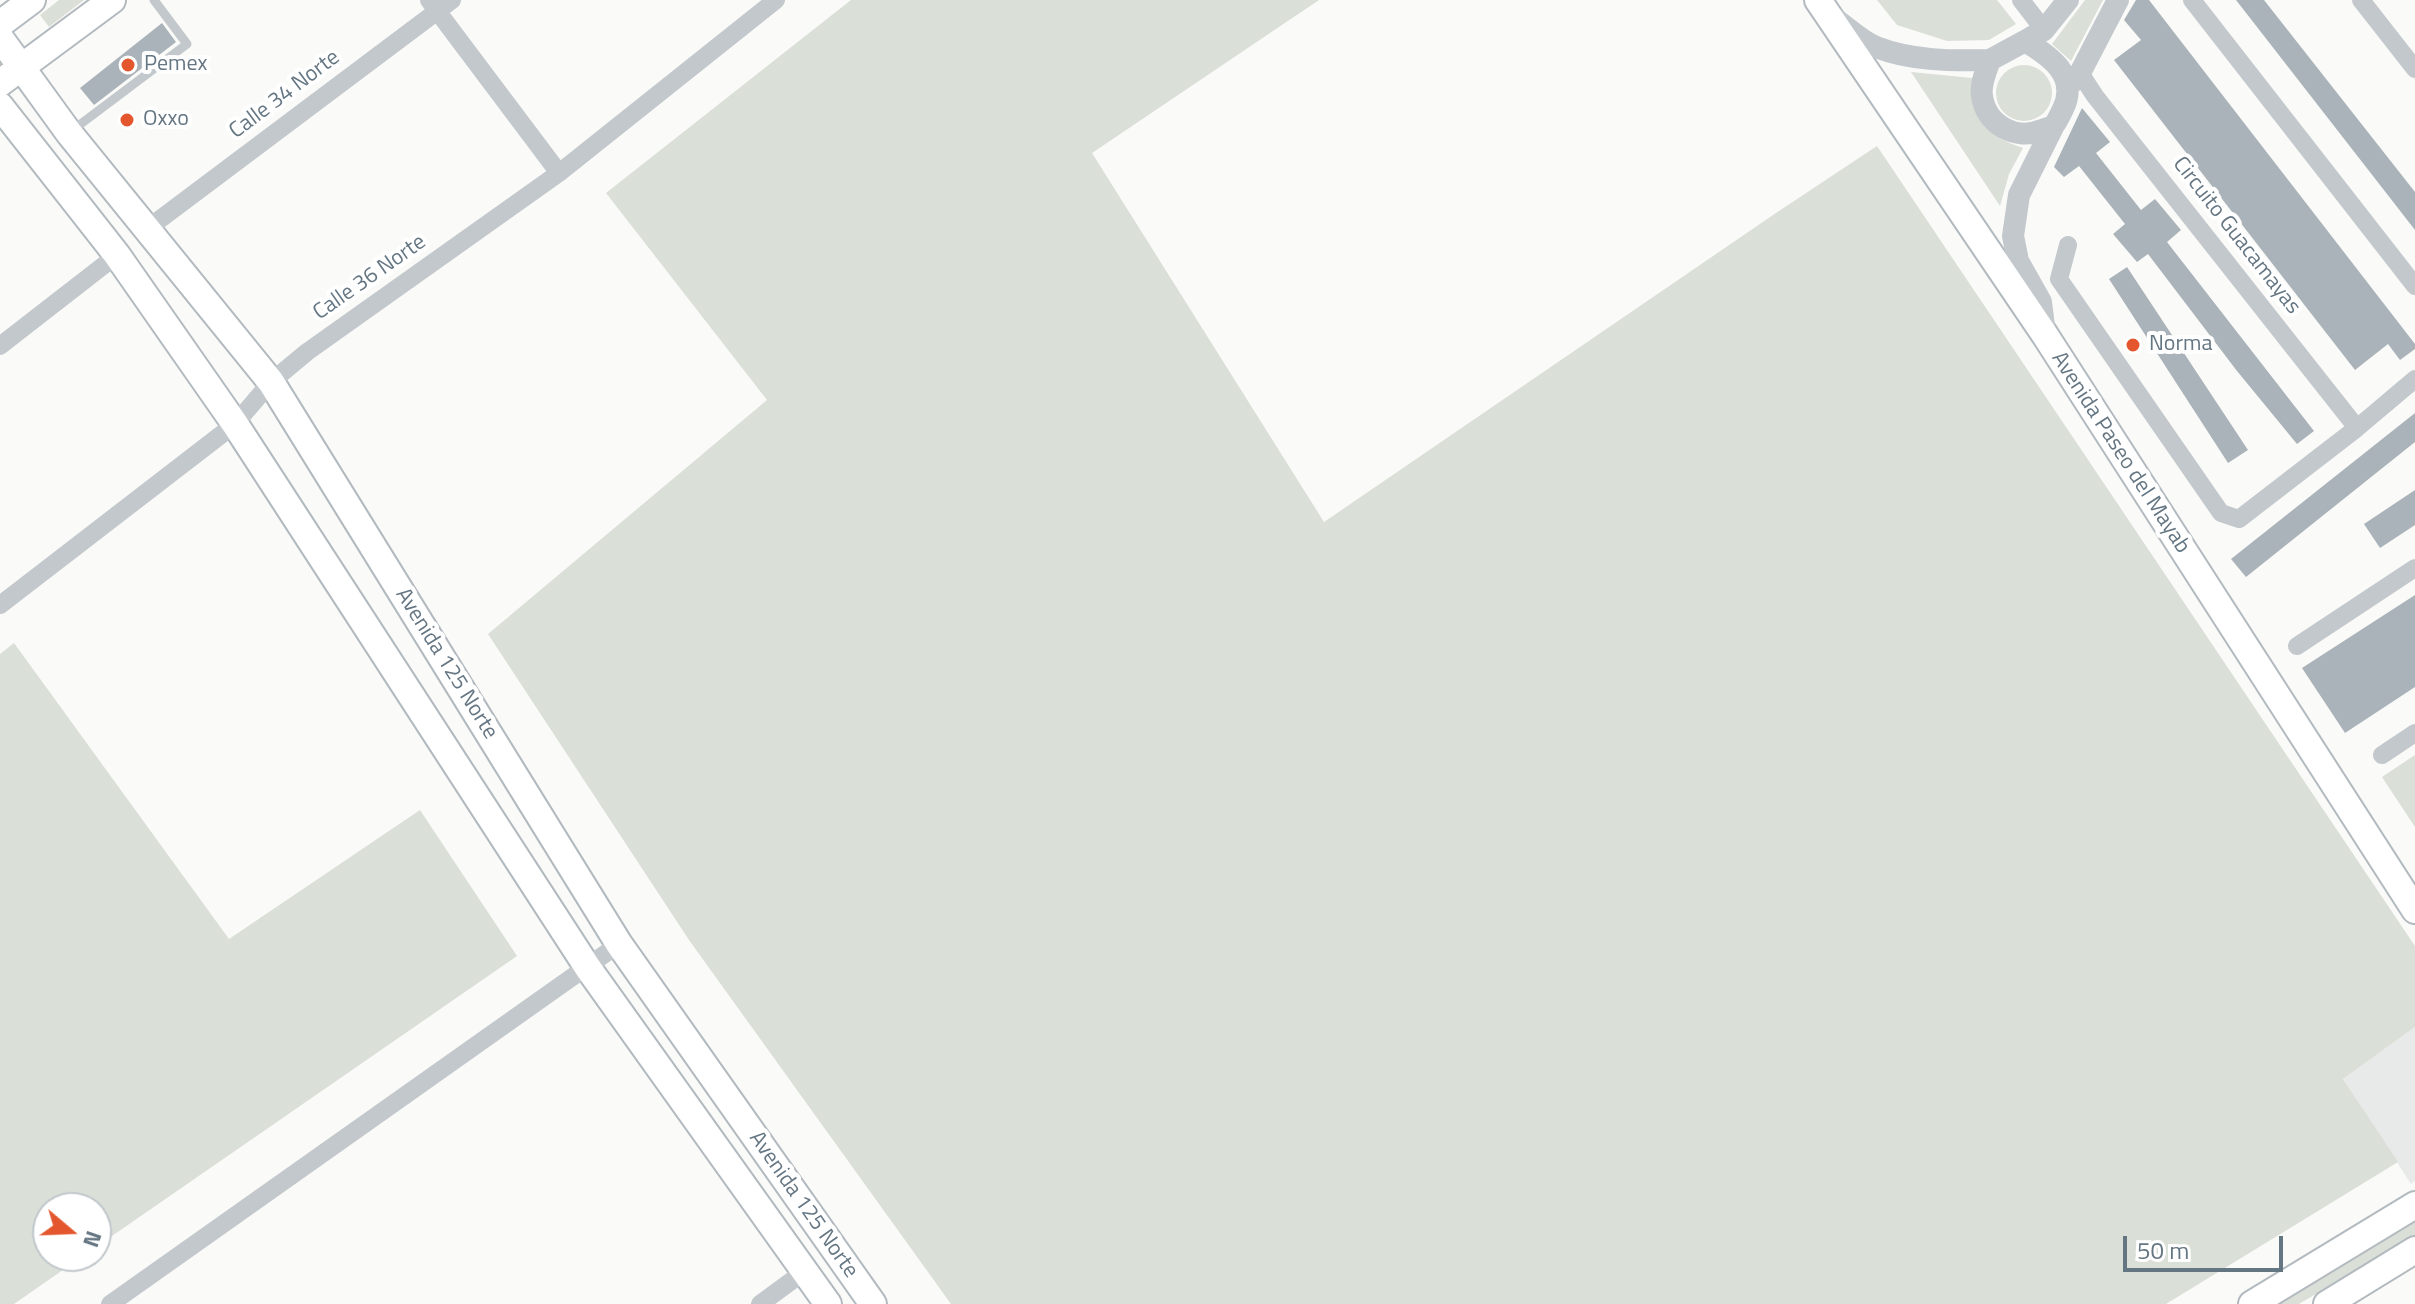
<!DOCTYPE html>
<html>
<head>
<meta charset="utf-8">
<style>
	body { margin:0 }
	#map { position:relative; width:2415px; height:1304px; overflow:hidden; background:#fafaf8; font-family:"Titillium Web",sans-serif }
	canvas { display:block }
	.north { position:absolute; left:32px; top:1192px; width:80px; height:80px; box-sizing:border-box; background:#fff; border:2px solid #c1c8cd; border-radius:50%; rotate:109deg; font-size:22px; font-weight:700; line-height:32px; text-align:center; color:#657683 }
	.north::after { content:''; display:block; margin:auto; width:28px; height:36px; background:#e4572e; clip-path:polygon(50% 0,100% 100%,50% 72%,0 100%) }
	.scale { position:absolute; left:2123px; top:1236px; width:160px; height:36px; box-sizing:border-box; border:4px solid #657683; border-top:0; padding-left:10px; font-size:24px; line-height:28px; white-space:nowrap; color:#657683; -webkit-text-stroke:6px #fff; paint-order:stroke }
</style>
</head>
<body>
<div id="map">
<canvas width="2415" height="1304"></canvas>
<div class="north">N</div>
<div class="scale">50 m</div>
</div>
<script>
const ctx = document.querySelector('canvas').getContext('2d');
ctx.lineJoin = 'round';
function paint(path, color) {
  ctx.fillStyle = color;
  ctx.fill(path, 'evenodd');
}
function stroke(path, color, width, dash) {
  ctx.strokeStyle = color;
  ctx.lineWidth = width;
  ctx.lineCap = dash ? 'butt' : 'round';
  ctx.setLineDash(dash || []);
  ctx.stroke(path);
}
function drawText(font, color, halo, rows, align = 'center') {
  ctx.font = font + ' "Titillium Web",sans-serif';
  ctx.lineWidth = 8;
  ctx.setLineDash([]);
  ctx.textBaseline = 'middle';
  ctx.strokeStyle = halo;
  ctx.fillStyle = color;
  for (const [text, x, y, turn = 0] of rows) {
    ctx.save();
    ctx.translate(x, y);
    ctx.rotate((+turn || 0) * Math.PI / 180);
    ctx.textAlign = isNaN(turn) ? turn : align;
    if (halo) ctx.strokeText(text, 0, 0);
    ctx.fillText(text, 0, 0);
    ctx.restore();
  }
}
const built = new Path2D(`
	M2415 1027V1181L2411 1184 2343 1079Z`);
const green = new Path2D(`
	M59 0H84L49 27 40 15Z
	M851 0H1319L1092 153 1324 522 1776 213 1877 146 2415 946V1027L2343 1079 2398 1162 2166 1304H951L689 940 488 634 767 400 606 193Z
	M1877 0H1997L2016 24 1989 40 1947 41 1897 25Z
	M2085 0H2103L2071 61 2052 44Z
	M1996 93a28 28 0 1 1 56 0a28 28 0 1 1-56 0Z
	M1911 72 1972 78C1976 121 1980 133 2023 148L2009 174 2000 206Z
	M14 643 229 939 420 810 517 956 96 1247V1208H48V1256H83L14 1304H0V654Z
	M2415 755V827L2382 777Z
	M2415 1222V1235L2299 1304H2280Z`);
const building = new Path2D(`
	M2136 0H2149L2415 344V349L2400 360 2388 344 2355 370 2114 60 2141 40 2124 20Z
	M2236 0H2264L2415 192V230Z
	M162 23 176 42 94 105 80 88Z
	M2082 108 2110 142 2096 153 2141 210 2155 199 2181 230 2167 242 2314 431 2297 444 2237 371 2148 254 2137 262 2113 234 2125 224 2079 166 2064 177 2054 167Z
	M2127 267 2248 450 2228 463 2109 279Z
	M2415 413V442L2246 577 2231 559Z
	M2415 490V525L2380 548 2364 524Z
	M2415 595V687L2345 733 2302 668Z`);
const service = new Path2D(`
	M70 132 187 44 154 0`);
const minor = new Path2D(`
	M429 0 559 173
	M2021 0 2044 30
	M2192 0 2415 286
	M2361 0 2415 69
	M2080 73 2095 96 2357 428
	M147 229 452 0
	M2068 245 2059 279 2221 513 2239 519 2357 428 2415 379
	M0 346 117 255
	M0 605 235 424 271 382 307 352 559 173 776 0
	M2297 646 2415 568
	M2382 755 2415 733
	M110 1304 619 944
	M760 1304 805 1271`);
const tertiary = new Path2D(`
	M1834 18C1847 27 1861 41 1876 47 1911 61 1953 61 1990 60
	M2025 41C2050 56 2079 76 2063 109 2061 113 2057 122 2054 125 2051 128 2046 128 2042 130 2016 141 1986 125 1982 96 1980 84 1986 71 1990 60Z
	M2025 41 2044 30 2068 0
	M2067 88 2080 73 2118 0
	M2045 334 2041 302 2018 261 2013 236 2019 195 2054 125`);
const secondary = new Path2D(`
	M1818 0 2045 335 2415 910
	M0 24 32 0
	M0 38 69 133 271 382 619 944 873 1304
	M0 83 112 0
	M0 106 117 255 235 424 588 968 828 1304
	M2252 1304 2415 1205
	M2327 1304 2415 1250`);
const markers = [
	[128,65,8,"#e4572e"],
	[127,120,8,"#e4572e"],
	[2133,345,8,"#e4572e"]
];
const poiNames = [
	["Pemex",144,65],
	["Oxxo",143,120],
	["Norma",2149,345]
];
const streetNames = [
	["Calle 34 Norte",285,95,-37],
	["Circuito Guacamayas",2236,236,52],
	["Calle 36 Norte",370,278,-35],
	["Avenida Paseo del Mayab",2120,453,57],
	["Avenida 125 Norte",446,664,58],
	["Avenida 125 Norte",803,1205,55]
];
paint(built, '#e8e9e9');
paint(green, '#dadfd7');
paint(building, '#aab3b9');
stroke(secondary, '#b3babf', 30);
stroke(service, '#c3c8cc', 9);
stroke(minor, '#c3c8cc', 18);
stroke(tertiary, '#c3c8cc', 22);
stroke(secondary, '#fff', 26);
for (const [x, y, r, color] of markers) {
  const dot = new Path2D();
  dot.arc(x, y, r, 0, 2 * Math.PI);
  ctx.fillStyle = color;
  ctx.fill(dot);
  stroke(dot, '#fff', 3);
}
drawText('22px', '#657683', '#fff', poiNames, 'left');
drawText('22px', '#657683', '#fff', streetNames);
</script>
</body>
</html>
